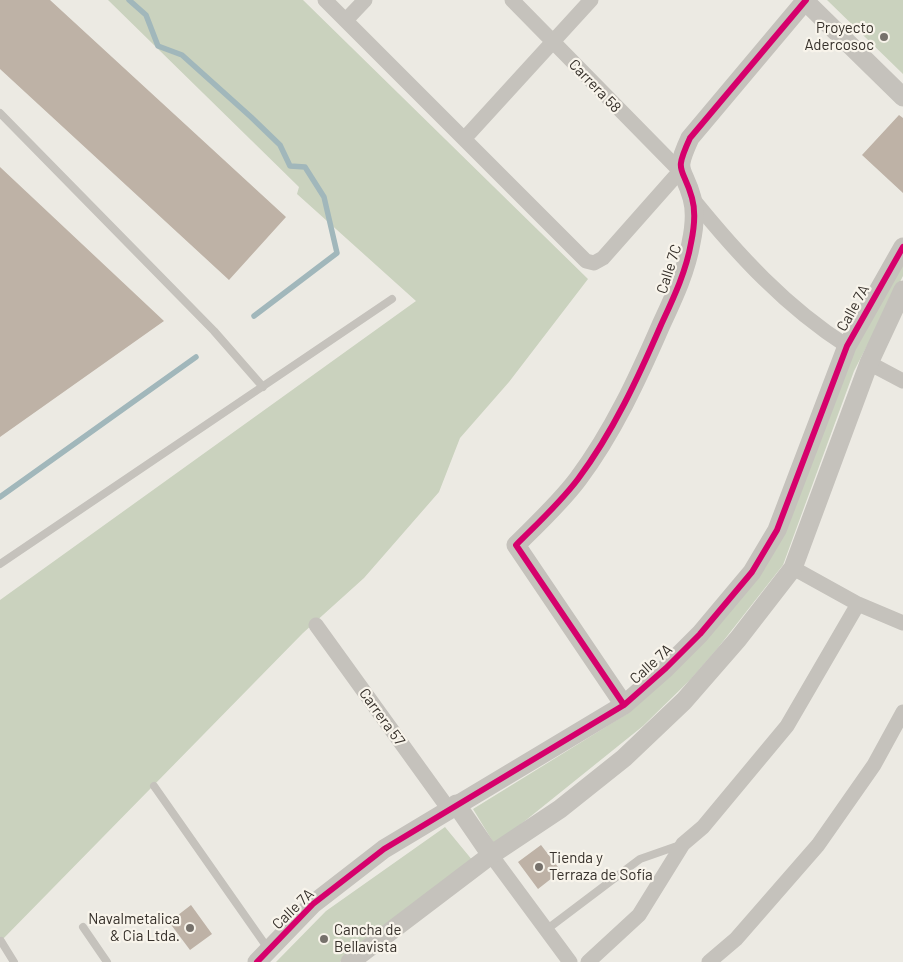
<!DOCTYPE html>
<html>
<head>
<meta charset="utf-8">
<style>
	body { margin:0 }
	canvas { display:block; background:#eceae3 }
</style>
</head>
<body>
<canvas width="903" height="962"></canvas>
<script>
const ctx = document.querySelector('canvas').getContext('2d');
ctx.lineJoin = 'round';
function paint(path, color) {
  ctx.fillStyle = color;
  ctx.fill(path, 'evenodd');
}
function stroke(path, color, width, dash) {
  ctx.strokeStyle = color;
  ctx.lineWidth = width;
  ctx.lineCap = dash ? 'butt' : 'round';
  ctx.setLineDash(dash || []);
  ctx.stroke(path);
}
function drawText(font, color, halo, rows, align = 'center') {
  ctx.font = font + ' Barlow,sans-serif';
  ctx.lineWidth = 4.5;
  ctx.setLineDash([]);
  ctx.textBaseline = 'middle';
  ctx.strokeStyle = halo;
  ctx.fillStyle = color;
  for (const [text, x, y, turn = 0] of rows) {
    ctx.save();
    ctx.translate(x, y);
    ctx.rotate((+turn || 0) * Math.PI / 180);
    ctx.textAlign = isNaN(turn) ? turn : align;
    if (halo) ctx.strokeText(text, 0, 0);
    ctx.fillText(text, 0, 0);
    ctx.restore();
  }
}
const green = new Path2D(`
	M108 0H303L588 279 509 382 460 438 439 492 364 578 303 633 0 942V600L416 301 297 194 299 187Z
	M827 0H903V74Z
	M903 259V276L854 371 783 565 717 649 690 680 643 726 495 845 473 809 630 712 769 556 856 342Z
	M445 827 473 861 363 941 340 962H276L326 911Z`);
const stream = new Path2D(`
	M129 0 146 15 158 46 182 55 251 117 280 145 290 166 305 167 324 197 337 253 254 316
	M0 497 196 357`);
const building = new Path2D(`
	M0 0H50L286 217 229 280 0 69Z
	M899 115 903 118V193L862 155Z
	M0 167 164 321 0 437Z
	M541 845 561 871 538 889 518 862Z
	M191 905 212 934 190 950 169 922Z`);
const service = new Path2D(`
	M0 113 214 331 263 387
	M0 564 392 299
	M154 786 269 950
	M83 927 107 962
	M546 930 640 859 680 845
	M1 941 14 962`);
const minor = new Path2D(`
	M325 0 586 261 594 263 603 258 680 171 512 0
	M346 20 365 0
	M464 139 591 0
	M692 198C738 255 786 307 847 346
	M869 363 903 381
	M793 568 858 604 903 623
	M316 625 448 808
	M491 855 570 962
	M588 962 639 915 683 844 703 827 787 726 858 604
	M709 962 736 939 818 845 874 765 903 712`);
const tertiary = new Path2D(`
	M805 1 903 97
	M624 705 516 545C537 524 560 503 578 479 613 432 638 378 661 325 673 299 686 272 691 243 694 229 696 212 692 198 683 165 673 175 690 138L806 0
	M456 804 491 855
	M257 962 313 904 384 849 624 705 666 668 700 634 752 572 777 530 847 346 903 247
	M350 962 491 855 560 809 624 758 684 701 738 639 793 568 869 363 903 290`);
const cycleway = new Path2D(`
	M624 705 516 545C537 524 560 503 578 479 613 432 638 378 661 325 673 299 686 272 691 243 694 229 696 212 692 198 683 165 673 175 690 138L806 0
	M257 962 313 904 384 849 624 705 666 668 700 634 752 572 777 530 847 346 903 247`);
const markers = [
	[884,37,5,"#76716b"],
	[539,867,5,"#76716b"],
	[190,928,5,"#76716b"],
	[324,939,5,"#76716b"]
];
const poiNames = [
	["Proyecto",874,28],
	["Adercosoc",874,45],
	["Tienda y",549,858,"left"],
	["Terraza de Sofía",549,875,"left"],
	["Navalmetalica",180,919],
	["& Cia Ltda.",180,936],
	["Cancha de",334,930,"left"],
	["Bellavista",334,947,"left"]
];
const streetNames = [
	["Carrera 58",595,86,46],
	["Calle 7C",669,269,-72],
	["Calle 7A",853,308,-61],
	["Calle 7A",651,664,-42],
	["Carrera 57",382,717,54],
	["Calle 7A",293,909,-44]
];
paint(green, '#cad2be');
stroke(stream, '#a1b7bb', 5.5);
paint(building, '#beb2a6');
stroke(service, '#c5c2bc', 8);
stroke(minor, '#c5c2bc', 15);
stroke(tertiary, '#c5c2bc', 19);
stroke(cycleway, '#d6006c', 6);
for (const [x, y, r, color] of markers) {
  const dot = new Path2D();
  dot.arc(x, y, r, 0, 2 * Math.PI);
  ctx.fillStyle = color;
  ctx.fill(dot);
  stroke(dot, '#f8f4eb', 2);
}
drawText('15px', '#36302a', '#f8f4eb', poiNames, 'right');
drawText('15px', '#36302a', '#f8f4eb', streetNames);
</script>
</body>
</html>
